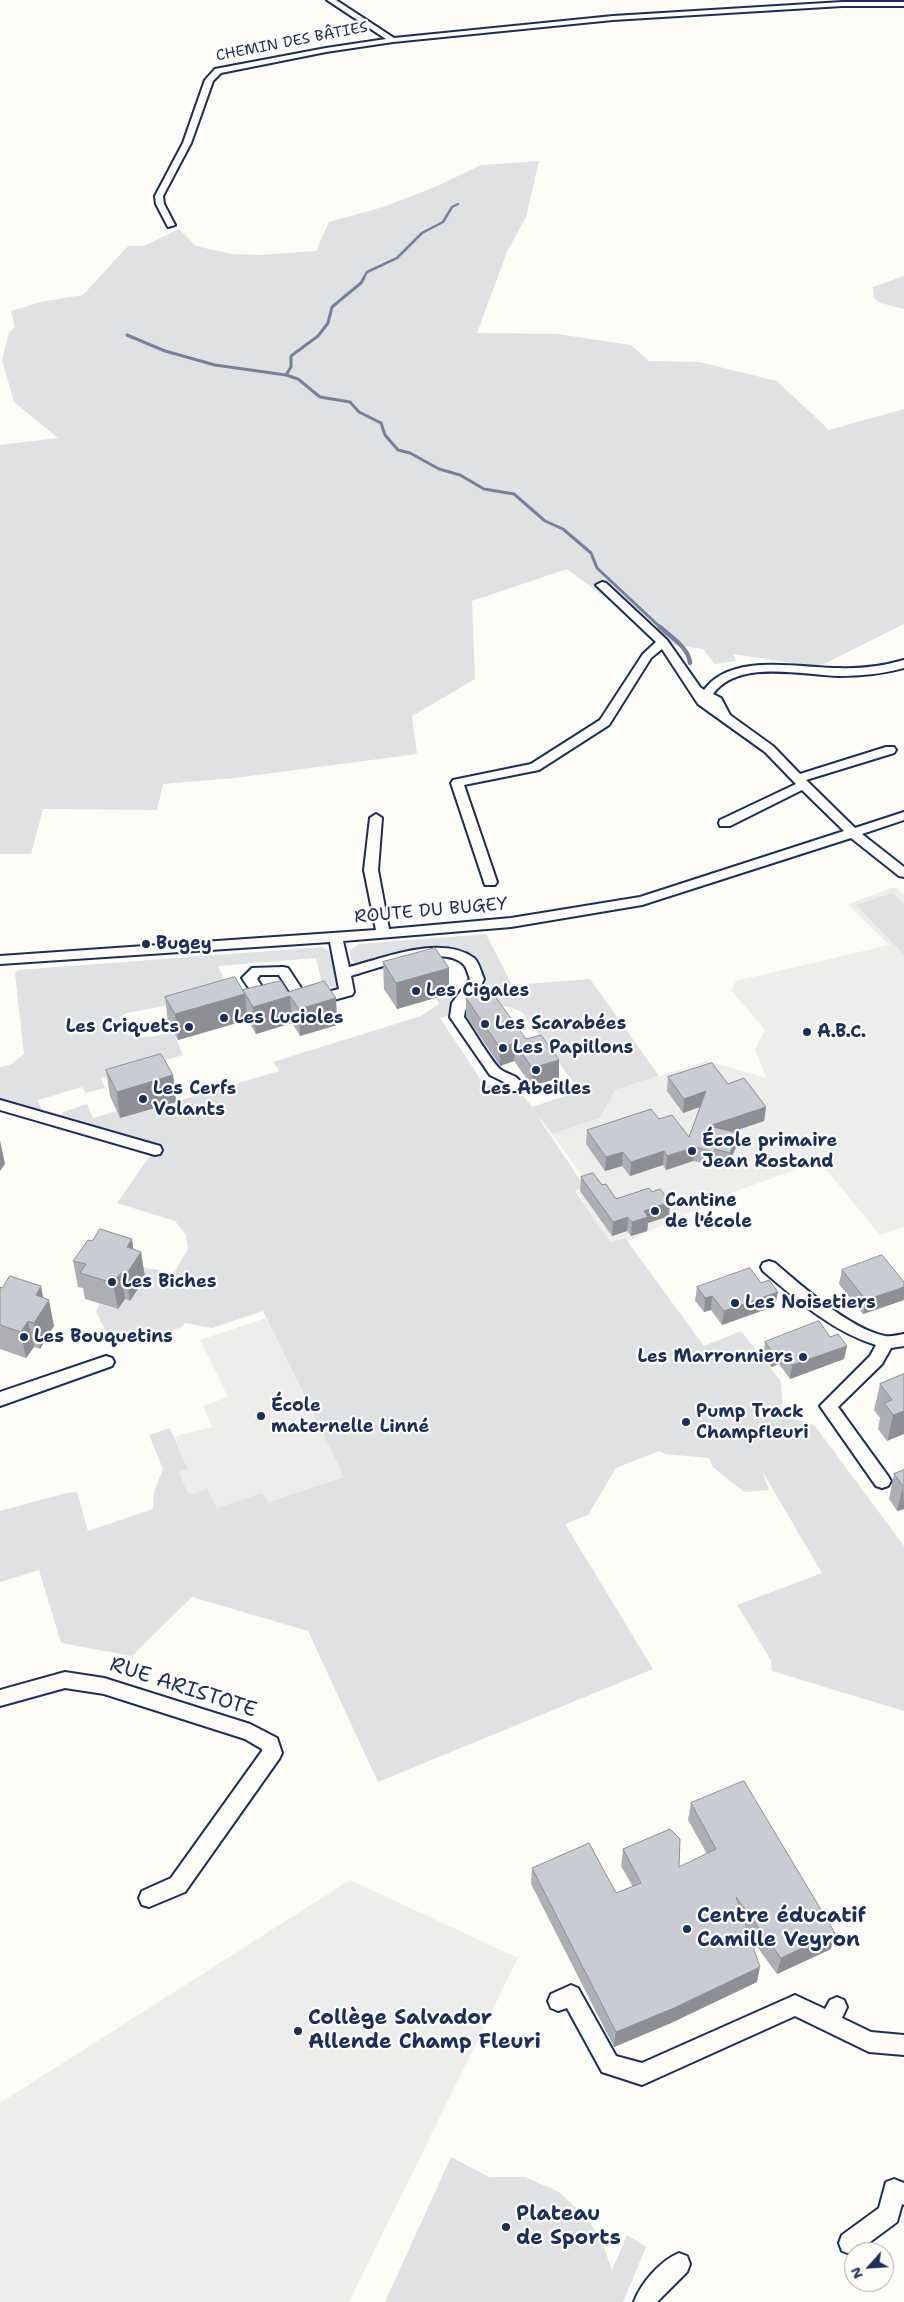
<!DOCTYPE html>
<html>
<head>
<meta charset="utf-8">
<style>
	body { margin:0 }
	#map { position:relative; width:904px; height:2302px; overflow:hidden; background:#fdfcf7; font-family:"Shantell Sans",sans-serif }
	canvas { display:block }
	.north { position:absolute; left:844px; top:2242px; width:50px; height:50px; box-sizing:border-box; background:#fdfcf7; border:1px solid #a3aaba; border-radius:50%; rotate:244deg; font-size:14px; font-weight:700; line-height:20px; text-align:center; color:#1b2f5e }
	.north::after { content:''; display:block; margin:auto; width:18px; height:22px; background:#1b2f5e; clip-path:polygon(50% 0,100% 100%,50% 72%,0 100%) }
</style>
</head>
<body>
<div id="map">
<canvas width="904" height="2302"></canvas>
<div class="north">N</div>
</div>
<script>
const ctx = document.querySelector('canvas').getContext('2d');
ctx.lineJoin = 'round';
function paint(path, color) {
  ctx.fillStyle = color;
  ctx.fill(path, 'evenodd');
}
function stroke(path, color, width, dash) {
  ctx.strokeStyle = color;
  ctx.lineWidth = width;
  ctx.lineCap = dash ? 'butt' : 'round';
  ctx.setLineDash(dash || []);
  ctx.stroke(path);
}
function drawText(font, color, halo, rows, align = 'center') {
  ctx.font = font + ' "Shantell Sans",sans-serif';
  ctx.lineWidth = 4.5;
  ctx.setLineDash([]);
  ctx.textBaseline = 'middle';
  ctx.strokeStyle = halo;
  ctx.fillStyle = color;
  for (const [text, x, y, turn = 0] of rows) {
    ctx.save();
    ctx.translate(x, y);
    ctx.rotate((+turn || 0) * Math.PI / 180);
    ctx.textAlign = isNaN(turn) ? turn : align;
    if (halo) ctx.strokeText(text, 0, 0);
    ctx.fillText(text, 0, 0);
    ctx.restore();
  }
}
const built = new Path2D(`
	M895 887 904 895V1227L880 1235 819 1161 734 1192 628 1241 625 1238 611 1242 577 1192 590 1187 552 1134 600 1118 615 1090 707 1061 766 1078 755 1049 765 1030 731 990 736 981 889 945 848 904Z
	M266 1318 344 1477 269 1502 262 1493 217 1508 211 1499 189 1495 179 1472 188 1469 176 1440V1436L212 1427 203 1406 228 1397 200 1340Z
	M350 1880 518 1958 349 2302H0V2103Z`);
const green = new Path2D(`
	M539 161 526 217 507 252 477 333 557 334 631 345 649 361 699 362 777 381 829 430 904 409V624L818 667 733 654 736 661 715 664 703 649 667 644 567 569 472 601 475 679 412 716 417 754 234 778 163 784 157 810 43 809 31 854H0V445L58 438 14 402 2 360 9 332 15 327 11 311 41 302 83 295 128 246H144L179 229 196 246 231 254 260 255 316 251 329 222 383 207 435 187 481 165Z
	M904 276V309L881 303 874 298 873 287Z
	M893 893 904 904V955L856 905Z
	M486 934 512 985 590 979 659 1076 615 1090 600 1118 552 1134 536 1114 585 1187 575 1191 611 1242 625 1238 704 1346 741 1331 781 1381 783 1415 815 1426 904 1546V1711L772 1671 771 1660 737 1605 822 1573 762 1471 769 1490 744 1492 713 1467 709 1458 665 1454 659 1451 616 1468 588 1515 565 1524 653 1669 378 1782 308 1631 192 1597 132 1656 61 1643 39 1570 0 1582V1511L67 1493 77 1492 88 1531 153 1509 154 1492 163 1469 149 1435 170 1428 188 1469 179 1472 189 1495 207 1489 217 1508 262 1493 269 1502 344 1477 263 1311 212 1328 185 1323 182 1327 138 1342 110 1339 96 1312 99 1304 117 1309 125 1299 130 1301 136 1266 174 1273 188 1249 186 1235 175 1221 117 1203 154 1150 58 1122 63 1112 87 1104 93 1118 117 1111 121 1118 279 1071 273 1062 421 1016 439 1004 436 998 458 992 450 1001V1015L440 1018 485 1086C509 1082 518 1088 532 1107L571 1094 576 1086 522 1012C495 999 484 1008 457 1017L477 979 454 953 358 965 351 960 350 950 359 944Z
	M322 947 335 955 339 987H323L316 958 218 966 228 988 159 1007 126 1013 120 1017C120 1047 155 1037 173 1031L183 1055 101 1078 105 1088 86 1093 82 1087 38 1100 41 1108 33 1115 0 1105V1067L10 1065 24 1054 15 973 18 970Z
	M451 2157 489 2177H525L559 2192 588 2219 602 2242 612 2270 627 2235 646 2247 623 2302H385Z`);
const streamFar2 = new Path2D(`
	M363 279 367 272 397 258 422 233 443 222 452 207 458 204`);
const streamFar1 = new Path2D(`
	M127 335 165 351 215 365 286 375 298 379 320 397 350 402 359 412 381 423 385 435 398 450 410 453 439 469 460 475 484 489 514 494 545 521 563 529 591 553 597 568 661 628
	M286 375 291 367V356L318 336 328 323 332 307 361 283 364 278`);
const stream = new Path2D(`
	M660 627C670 636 689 648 690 663`);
const street = new Path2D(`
	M327 0H336L394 38 613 16 842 2H904V6H842L613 20 393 42 326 52 221 73 213 81 191 143 163 196 164 204 175 225 168 227 156 204 155 196 183 143 205 80 215 69 326 48 386 39Z
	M602 582 606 583 667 640 700 687 704 690C731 652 799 668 839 668 861 669 883 666 904 660V668C883 674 860 676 838 676 802 675 738 659 713 694L721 698 730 715 773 746 800 774 886 747H894L896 750 894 753 806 780 855 828 904 812V820L862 834 904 867V877L899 876 851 838 642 905 511 927 343 941 349 967C384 958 442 934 474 958 479 962 481 973 484 979 477 996 467 997 464 1017 472 1028 491 1061 500 1069 511 1077 515 1072 524 1087L522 1091H512L506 1083 490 1075 450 1017 452 1003 470 979C468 975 467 968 464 965 445 943 375 969 351 976L354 992 352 995 304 1008 299 1006 279 975H260L257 979 273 1003 266 1008 261 1006 242 978 252 968 283 967 288 968 307 997 339 989 330 942 0 964V956L376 930 364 870 370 818 376 814 382 818 378 870 389 929 511 918 640 897 844 831 802 790 730 826H720L719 823 720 820 796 784 765 752 698 704 662 649 651 658 609 725 539 770 464 785 497 882 495 885H485L451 783 453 780 531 764 600 720 643 654 656 642 598 587 596 585Z
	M0 1100 160 1146 162 1150 160 1154 155 1155 0 1110Z
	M769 1261 775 1263C802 1286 850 1329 885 1336 891 1337 898 1335 904 1334V1346L891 1348 882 1364 838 1407 888 1476 891 1481 888 1486 882 1488 876 1486 820 1406 870 1356 876 1345C833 1332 797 1300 763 1271L761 1267 763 1263Z
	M106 1356 112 1358 114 1362 112 1366 0 1406V1392Z
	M65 1672 104 1678 250 1724 277 1738 282 1753 279 1759 185 1892 149 1907 142 1905 139 1898 142 1891 171 1878 262 1751V1749L245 1739 104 1694 65 1688 0 1706V1690Z
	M571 1985 578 1988 616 2056 642 2063 795 1995 825 2009 830 2000 837 1997 844 2000 847 2007 842 2018 871 2032 904 2035V2055L869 2052 795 2016 642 2085 602 2072 567 2008 558 2011 551 2008 548 2001 551 1994Z
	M894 2179 904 2183V2205L902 2204 897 2222 858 2251 850 2254 842 2251 839 2243 842 2235 879 2208 886 2182Z
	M679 2253 687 2256 690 2264 687 2272 657 2302H634C641 2283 660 2261 679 2253Z`);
const wall = new Path2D(`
	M383 962 449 994 397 1009 384 989Z
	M288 992 336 998 337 1025 300 1036 292 1023 256 1034 247 1019V1020L178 1040 168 1023 165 997Z
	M466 998 526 1039 559 1060V1078L532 1086 514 1061 500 1066 466 1016Z
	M106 1070 173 1075 176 1102 120 1118 110 1096Z
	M668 1077 728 1084 766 1107 764 1121 732 1132 738 1133 736 1147 728 1166 714 1163 712 1165 693 1161 666 1170 663 1165 630 1176 622 1166 605 1171 586 1144 587 1130 659 1119 689 1137 700 1107 683 1113 667 1091Z
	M581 1177 616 1199 669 1216 648 1223 647 1231 631 1236 627 1231 612 1236 580 1191Z
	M132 1239 133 1249 141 1252 145 1278 130 1301 125 1299 118 1309 85 1299 83 1288 78 1287 73 1261 92 1241Z
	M842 1270 904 1282V1300L863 1314 839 1284Z
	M761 1283 775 1306 722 1325 711 1310 704 1312 695 1301 697 1287Z
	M0 1287 43 1298 54 1326 40 1349 34 1347 26 1358 0 1349Z
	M830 1337 847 1346 844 1359 790 1379 779 1364 771 1367 763 1355 765 1342Z
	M904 1374 887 1441 878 1429 880 1418 874 1410 880 1384Z
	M904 1470V1509L897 1511 889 1499 894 1474Z
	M691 1803 831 1949 777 1974 749 1936 757 1982 671 2023 614 2047 531 1884 532 1868 616 1893 633 1887 621 1866 623 1849 679 1867 707 1854 688 1820Z`);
const shadedWall = new Path2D(`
	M449 968V994L397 1009 396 983Z
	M245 994 247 1020 178 1040 175 1014Z
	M290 996 292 1023 256 1034 253 1007Z
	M336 998 337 1025 300 1036 299 1009Z
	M515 1043 514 1061 500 1066V1048Z
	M559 1060V1078L532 1086V1068Z
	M173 1075 176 1102 120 1118 117 1092Z
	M706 1091 705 1105 683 1113 684 1099Z
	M766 1107 764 1121 707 1140 709 1126Z
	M738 1133 736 1147 728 1166 730 1153Z
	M0 1140 5 1164 0 1171Z
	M695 1147 693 1161 666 1170 667 1156Z
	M715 1149 714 1163 712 1165 714 1152Z
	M664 1151 663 1165 630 1176 631 1162Z
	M623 1152 622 1166 605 1171 606 1157Z
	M670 1202 669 1216 648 1223 647 1231 631 1236 632 1222 644 1211Z
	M628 1217 627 1231 612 1236 613 1222Z
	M132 1239 135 1261 141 1252 145 1278 130 1301 126 1275 127 1247Z
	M121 1273 125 1299 118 1309 113 1283Z
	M41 1286 45 1307 49 1300 54 1326 40 1349 34 1323 36 1295Z
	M904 1287V1300L863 1314 866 1300Z
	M778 1292 775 1306 722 1325 724 1311Z
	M712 1296 711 1310 704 1312 705 1298Z
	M28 1321 34 1347 26 1358 21 1332Z
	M847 1346 844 1359 790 1379 792 1365Z
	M781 1350 779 1364 771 1367 773 1353Z
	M904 1411V1434L887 1441 893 1415Z
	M903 1486 904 1509 897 1511Z
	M835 1933 831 1949 777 1974 781 1958Z
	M760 1967 757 1982 671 2023 614 2047 616 2032Z`);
const building = new Path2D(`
	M435 948 449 968 396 983 383 962Z
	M235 977 245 994 175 1014 165 997Z
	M281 981 288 992 324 981 336 998 299 1009 290 996 253 1007 243 990Z
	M491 991 526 1039 541 1035 559 1060 532 1068 515 1043 500 1048 466 998Z
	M161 1054 173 1075 117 1092 106 1070Z
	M712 1063 728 1084 744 1078 766 1107 709 1126 738 1133 730 1153 715 1149 714 1152 695 1147 667 1156 664 1151 631 1162 623 1152 606 1157 587 1130 651 1109 659 1119 672 1115 689 1137 706 1091 684 1099 668 1077Z
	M593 1173 602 1185 606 1184 616 1199 649 1188 652 1192 660 1189 670 1202 644 1211 648 1217 632 1222 628 1217 613 1222 581 1177Z
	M100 1229 132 1239 127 1247 141 1252 126 1275 121 1273 113 1283 80 1273 86 1264 73 1261 88 1240 92 1241Z
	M882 1255 904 1282V1287L866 1300 842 1270Z
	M750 1268 761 1283 769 1280 778 1292 724 1311 712 1296 705 1298 697 1287Z
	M10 1276 41 1286 36 1295 49 1300 34 1323 28 1321 21 1332 0 1325V1287L2 1288Z
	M819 1321 830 1337 838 1334 847 1346 792 1365 781 1350 773 1353 765 1342Z
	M904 1374V1411L893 1415 884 1403 892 1400 880 1384Z
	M904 1470V1486H903L894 1474Z
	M744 1781 835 1933 781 1958 736 1897 760 1967 674 2008 616 2032 532 1868 589 1843 616 1893 641 1883 623 1849 670 1829 680 1839 679 1867 716 1849 691 1803Z`);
const markers = [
	[146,944,5,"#1b2f5e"],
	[416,991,5,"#1b2f5e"],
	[224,1018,5,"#1b2f5e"],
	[485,1024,5,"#1b2f5e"],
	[189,1027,5,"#1b2f5e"],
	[807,1032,5,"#1b2f5e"],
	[503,1048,5,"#1b2f5e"],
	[536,1070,5,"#1b2f5e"],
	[143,1099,5,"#1b2f5e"],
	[692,1151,5,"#1b2f5e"],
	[655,1211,5,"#1b2f5e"],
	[112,1282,5,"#1b2f5e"],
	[735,1303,5,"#1b2f5e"],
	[24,1337,5,"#1b2f5e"],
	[803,1357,5,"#1b2f5e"],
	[261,1416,5,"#1b2f5e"],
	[686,1422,5,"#1b2f5e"],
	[687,1929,5,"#1b2f5e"],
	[298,2031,5,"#1b2f5e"],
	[506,2227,5,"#1b2f5e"]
];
const farStreetnames = [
	["CHEMIN DES BÂTIES",292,42,-11]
];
const streetNames = [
	["ROUTE DU BUGEY",431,911,-5]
];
const poiNames = [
	["Bugey",156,944],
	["Les Cigales",426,991],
	["Les Lucioles",234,1018],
	["Les Scarabées",495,1024],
	["Les Criquets",179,1027,"right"],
	["A.B.C.",817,1032],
	["Les Papillons",513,1048],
	["Les Cerfs",153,1089],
	["Volants",153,1110],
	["Les Abeilles",536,1089,"center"],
	["École primaire",702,1141],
	["Jean Rostand",702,1162],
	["Cantine",665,1201],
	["de l'école",665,1222],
	["Les Biches",122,1282],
	["Les Noisetiers",745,1303],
	["Les Bouquetins",34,1337],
	["Les Marronniers",793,1357,"right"],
	["École",271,1406],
	["maternelle Linné",271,1427],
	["Pump Track",696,1412],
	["Champfleuri",696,1433]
];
const nearStreetnames = [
	["RUE ARISTOTE",183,1688,18]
];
const nearPoinames = [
	["Centre éducatif",697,1917],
	["Camille Veyron",697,1941],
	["Collège Salvador",308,2019],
	["Allende Champ Fleuri",308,2043],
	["Plateau",516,2215],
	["de Sports",516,2239]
];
paint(built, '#edeeec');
paint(green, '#e0e1e3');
stroke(streamFar2, '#76819c', 2.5);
stroke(streamFar1, '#76819c', 3);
stroke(stream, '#76819c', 4.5);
stroke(street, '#1b2f5e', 4);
paint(street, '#fdfcf7');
paint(wall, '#adafb5');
paint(shadedWall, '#8d8f94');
paint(building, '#c9ccd3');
stroke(building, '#8d8f94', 1);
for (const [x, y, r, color] of markers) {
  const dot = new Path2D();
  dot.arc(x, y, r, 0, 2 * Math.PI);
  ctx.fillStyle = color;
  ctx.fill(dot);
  stroke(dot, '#fdfcf7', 2);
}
drawText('15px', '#1b2f5e', '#fdfcf7', farStreetnames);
drawText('18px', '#1b2f5e', '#fdfcf7', streetNames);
drawText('bold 18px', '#1b2f5e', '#fdfcf7', poiNames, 'left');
drawText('21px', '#1b2f5e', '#fdfcf7', nearStreetnames);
drawText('bold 21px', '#1b2f5e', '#fdfcf7', nearPoinames, 'left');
</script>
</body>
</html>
